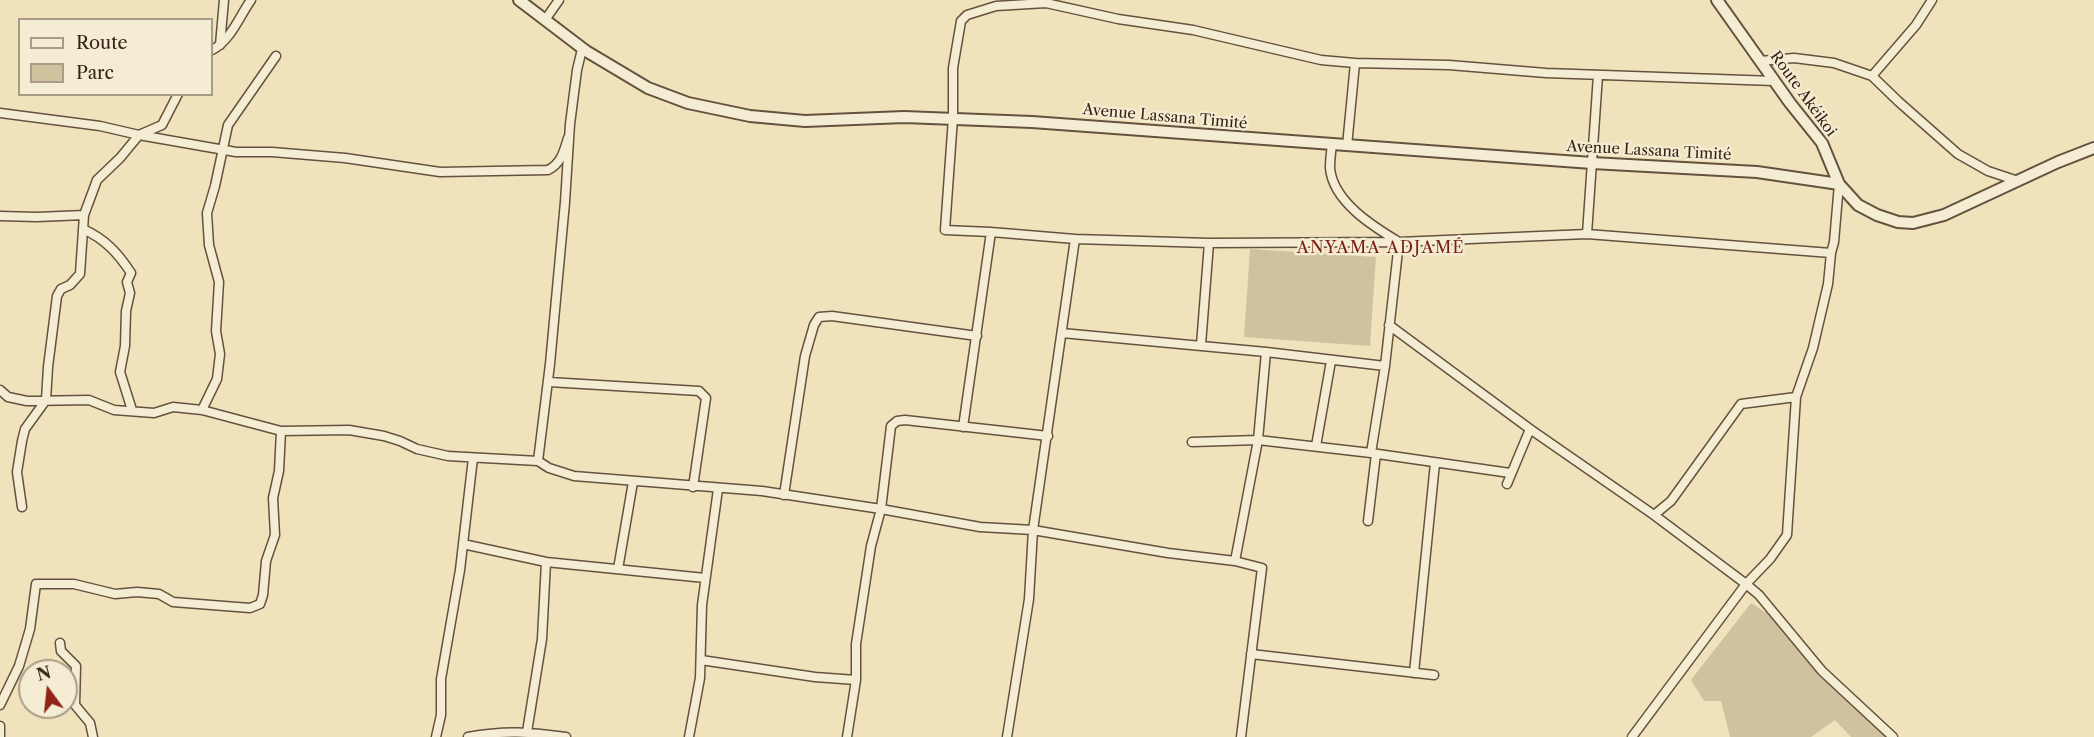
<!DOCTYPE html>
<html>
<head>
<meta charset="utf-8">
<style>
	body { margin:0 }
	#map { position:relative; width:2094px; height:737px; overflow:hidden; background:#f0e3bb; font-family:"Libre Caslon Text",serif }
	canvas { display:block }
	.legend { position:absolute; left:18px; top:18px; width:195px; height:78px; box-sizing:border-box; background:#f5edd3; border:2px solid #a99c87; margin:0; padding:8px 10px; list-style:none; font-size:18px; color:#362216 }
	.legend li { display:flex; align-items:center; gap:12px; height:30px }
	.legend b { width:30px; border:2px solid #a99c87 }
	.north { position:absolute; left:18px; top:659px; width:60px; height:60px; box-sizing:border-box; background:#f5edd3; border:2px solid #a99c87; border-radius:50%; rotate:345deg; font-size:16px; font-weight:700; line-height:24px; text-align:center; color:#362216 }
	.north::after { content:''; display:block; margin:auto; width:21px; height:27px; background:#8f2418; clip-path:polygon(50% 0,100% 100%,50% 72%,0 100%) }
</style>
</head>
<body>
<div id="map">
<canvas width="2094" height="737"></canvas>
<ul class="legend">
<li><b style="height:8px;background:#f5edd3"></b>Route</li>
<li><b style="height:16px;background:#d0c29f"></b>Parc</li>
</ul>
<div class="north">N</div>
</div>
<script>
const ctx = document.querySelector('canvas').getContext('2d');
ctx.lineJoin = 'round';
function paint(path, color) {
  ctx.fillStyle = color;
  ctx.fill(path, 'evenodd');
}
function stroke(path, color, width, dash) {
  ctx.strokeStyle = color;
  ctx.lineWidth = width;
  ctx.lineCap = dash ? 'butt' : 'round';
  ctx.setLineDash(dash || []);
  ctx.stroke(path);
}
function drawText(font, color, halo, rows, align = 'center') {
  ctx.font = font + ' "Libre Caslon Text",serif';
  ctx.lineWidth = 4.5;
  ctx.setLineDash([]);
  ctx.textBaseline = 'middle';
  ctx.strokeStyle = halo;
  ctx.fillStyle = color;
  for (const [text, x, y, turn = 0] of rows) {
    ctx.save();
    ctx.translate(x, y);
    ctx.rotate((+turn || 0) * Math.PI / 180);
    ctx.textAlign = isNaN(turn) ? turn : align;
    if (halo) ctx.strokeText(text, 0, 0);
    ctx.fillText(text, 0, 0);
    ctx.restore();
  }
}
const green = new Path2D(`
	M1250 249 1376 257 1370 346 1244 337Z
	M1751 603 1771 616 1820 675 1886 737H1851L1835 720 1811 737H1730L1721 701H1704L1691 680Z`);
const minor = new Path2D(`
	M545 20 559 0
	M220 45 224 0
	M212 50C231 40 239 17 251 0
	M1760 61 1794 58 1834 63 1872 76 1899 102 1958 154 1988 171 2018 181
	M1872 76 1916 25 1932 0
	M1774 81 1546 73 1449 65 1355 63 1321 60 1193 30 1118 19 1046 3 996 6 967 15 961 21 960 27 953 68V118L945 230 991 232 1075 239 1209 243 1399 242 1587 234 1831 253 1834 242 1839 184
	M0 113 100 126 139 135 236 152H272L345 158 440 172 548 170C561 164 564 151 568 138
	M1332 145C1331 152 1330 161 1330 168 1333 202 1374 227 1399 242L1385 366 1371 453
	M1347 146 1355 63
	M0 216 37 217 84 215
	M83 229C105 239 118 253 131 273L127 282 130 293 126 311 125 346 120 372 132 410
	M1587 234 1598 75
	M1389 325 1530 429 1654 515 1746 584 1759 595 1822 671 1893 737
	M1062 333 1266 352 1385 366
	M1201 345 1209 243
	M549 382 699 391 706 398 693 487
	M0 390 8 397 27 401 89 400 114 410 154 413 173 407 202 410 281 431 349 430 384 436 400 441 417 449 448 456 538 461 549 468 574 476 762 491 881 509 980 527 1033 530 1168 553 1235 561 1262 568 1241 737
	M202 410 217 379 220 354 216 331 219 282 209 245 207 213 215 186 228 125 276 56
	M963 427 991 232
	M1192 442 1258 440 1371 453 1510 473
	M1316 446 1331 361
	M538 461 550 364 565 202 570 124 577 70 582 49
	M1507 484 1530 429
	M784 495 805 356 814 325 819 317 832 316 977 336
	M22 507 17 472 22 441 25 429 46 400 48 367 57 296 61 289 70 285 80 274 84 215 97 180 120 158 139 135 162 125 178 94
	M1654 515 1671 501 1741 404 1796 397
	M1368 521 1376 454
	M463 544 546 562 705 578
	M1235 561 1258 440 1266 352
	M618 569 633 482
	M60 643 61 651 76 666 75 705 90 723 93 737
	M1251 654 1434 675
	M701 660 815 677 856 680
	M1414 673 1435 463
	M0 705 19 666 30 629 36 584H74L115 594 137 592 159 594 173 602 250 608 260 604 263 595 266 561 275 535 273 498 279 471 281 431
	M0 726V737
	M527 732 542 639 546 562
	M436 737 441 715V679L460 570 473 458
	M468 737C505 730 529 732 566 737
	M689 737 700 678 702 605 718 489
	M847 737 856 680V644L871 546 881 509 891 426 897 421 905 420 1048 436
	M1007 737 1029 599 1033 530 1075 239
	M1632 737 1746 584 1770 559 1787 535 1796 397 1813 348 1828 284 1831 253`);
const tertiary = new Path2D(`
	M519 0 586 51 648 88 688 103 750 116 805 121 904 117 1032 122 1592 163 1757 172 1839 184
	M1717 0 1790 103 1822 143 1839 184 1858 205 1877 215 1898 222 1913 223 1944 215 2058 162 2094 148`);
const streetNames = [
	["Route Akéikoi",1803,94,54],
	["Avenue Lassana Timité",1165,117,5],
	["Avenue Lassana Timité",1649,151,3]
];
const neighbourhoodNames = [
	["ANYAMA ADJAMÉ",1381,248]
];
paint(green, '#d0c29f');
stroke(minor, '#64523f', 11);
stroke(tertiary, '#64523f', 14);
stroke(minor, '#f5edd3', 8);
stroke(tertiary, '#f5edd3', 10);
drawText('15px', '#362216', '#f5edd3', streetNames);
ctx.letterSpacing = '1.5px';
drawText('16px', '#7a1f14', '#f5edd3', neighbourhoodNames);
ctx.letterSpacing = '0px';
</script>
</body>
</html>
